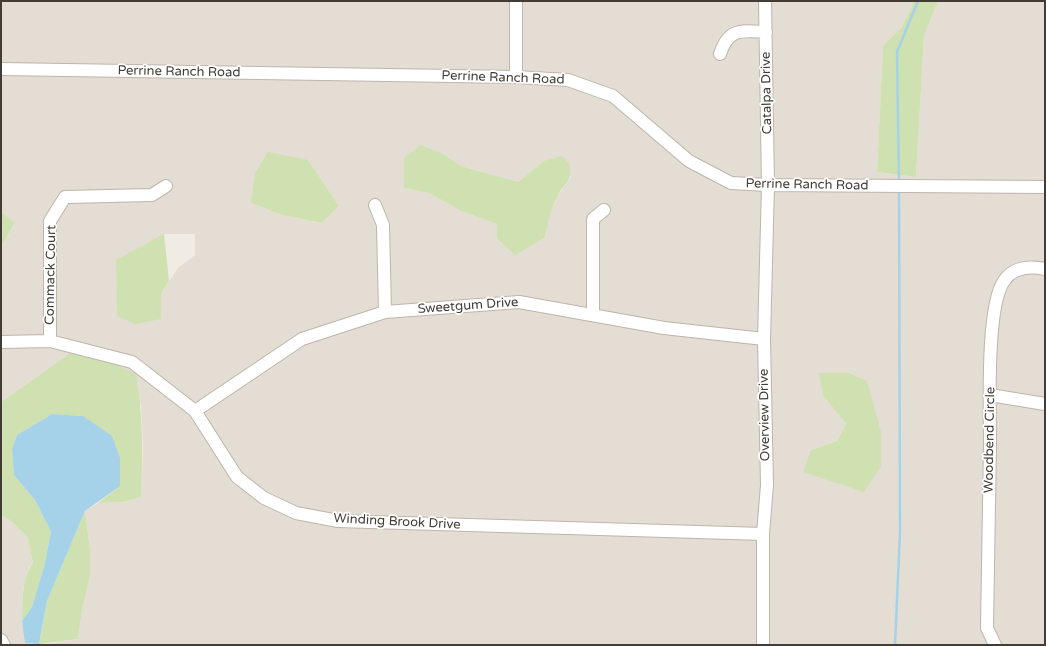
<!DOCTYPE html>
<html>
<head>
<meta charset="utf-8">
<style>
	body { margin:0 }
	#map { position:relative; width:1046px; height:646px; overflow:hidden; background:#f0ece4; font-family:"Varela Round",sans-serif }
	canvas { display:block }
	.frame { position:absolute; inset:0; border:2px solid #423c35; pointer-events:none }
</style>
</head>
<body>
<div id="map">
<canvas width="1046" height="646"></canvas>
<div class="frame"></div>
</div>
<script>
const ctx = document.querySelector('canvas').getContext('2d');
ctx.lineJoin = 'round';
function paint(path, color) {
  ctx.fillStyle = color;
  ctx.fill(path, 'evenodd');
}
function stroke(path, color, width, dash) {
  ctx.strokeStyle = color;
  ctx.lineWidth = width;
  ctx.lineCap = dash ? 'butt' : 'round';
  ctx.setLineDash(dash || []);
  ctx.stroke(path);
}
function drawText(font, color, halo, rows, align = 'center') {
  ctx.font = font + ' "Varela Round",sans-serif';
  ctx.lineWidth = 3.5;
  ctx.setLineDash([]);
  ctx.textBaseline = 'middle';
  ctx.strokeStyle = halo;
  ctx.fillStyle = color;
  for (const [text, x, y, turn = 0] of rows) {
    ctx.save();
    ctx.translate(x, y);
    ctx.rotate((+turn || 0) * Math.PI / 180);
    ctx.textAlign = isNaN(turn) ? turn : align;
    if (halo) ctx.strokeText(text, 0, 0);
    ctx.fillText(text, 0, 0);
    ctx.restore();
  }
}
const residential = new Path2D(`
	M1 1H914L902 27 883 46 877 172 916 177 924 36 938 1H1045V183L768 180 732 178 692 157 616 92 569 75 1 64Z
	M1 74 516 82 568 85 611 101 729 187 1045 192V645H1V515L11 521 28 538 33 563 29 568 23 589 22 621 30 644H47L78 639 90 549 85 511 98 503 124 502 141 497 143 449 141 404 69 354 1 402V247L15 224 1 212ZM443 154 461 166 518 182 544 161 571 177 558 195 549 216 545 237 497 224 461 211 429 193 404 188ZM308 160 339 206 322 223 282 215 251 203ZM164 234H195V255L178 268 161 294ZM823 395 881 466 811 450 837 441 846 424Z`);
const green = new Path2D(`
	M914 1H938L924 36 916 177 877 172 883 46 902 27Z
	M421 145 443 154 461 166 518 182 544 161 562 156 570 165C571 185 566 180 558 195 551 208 548 223 545 237L515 255 497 238V224L461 211 429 193 404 188V158Z
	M268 152 308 160 339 206 322 223 282 215 251 203 255 173Z
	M1 212 15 223 1 247Z
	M164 234 169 281 161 294V319L135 324 117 316 116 260Z
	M91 350 105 360 136 374C143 415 143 455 141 497L124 502 98 503 120 486 83 416 52 414 17 435 12 449 14 475 35 500 51 532 44 567 32 607 22 621C23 601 21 580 33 563L28 538 11 521 1 515V402L69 354Z
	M819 373H849L867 381 881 432V466L864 492 803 472 811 450 837 441 846 424 823 395Z
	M85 511 90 549V575L82 609 78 639 39 644 47 601Z`);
const water = new Path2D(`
	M52 414 83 416 112 436 120 458V486L85 511 47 601 39 644 25 643 22 621 32 607 44 567 51 532 35 500 14 475 12 449 17 435Z`);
const stream = new Path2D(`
	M899 182 897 52 918 1
	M895 645 900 532 899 189`);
const minor = new Path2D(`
	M516 1V77
	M720 54C729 27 742 31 766 32
	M1 69 516 77 568 80 613 96 689 161 731 183 768 185 1045 187
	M375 205 383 225 385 312
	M593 315V219L604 210
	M50 341V221L65 197 152 195 166 186
	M1 342 50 341 132 362 195 411 237 477 264 498 296 513 338 521 763 534
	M990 395 1045 404
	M195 411 302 339 385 312 519 302 664 328 764 339
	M1 640 4 645
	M763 645V534L767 485 764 339 768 185 765 1
	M995 645 987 628C988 566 989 505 990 443 990 408 986 306 1004 281 1013 267 1030 266 1045 269`);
const streetNames = [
	["Perrine Ranch Road",179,72,1],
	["Perrine Ranch Road",503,78,2],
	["Catalpa Drive",767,93,-91],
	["Perrine Ranch Road",807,185,1],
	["Commack Court",51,275,-89],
	["Sweetgum Drive",468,306,-4],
	["Overview Drive",765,415,-91],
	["Woodbend Circle",990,440,-89],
	["Winding Brook Drive",397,522,3]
];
paint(residential, '#e4ddd3');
paint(green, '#cfe1b0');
paint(water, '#a5d2e9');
stroke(stream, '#a5d2e9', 2.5);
stroke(minor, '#beb5ab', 14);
stroke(minor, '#fff', 12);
drawText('13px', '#423c35', '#fff', streetNames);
</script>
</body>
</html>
